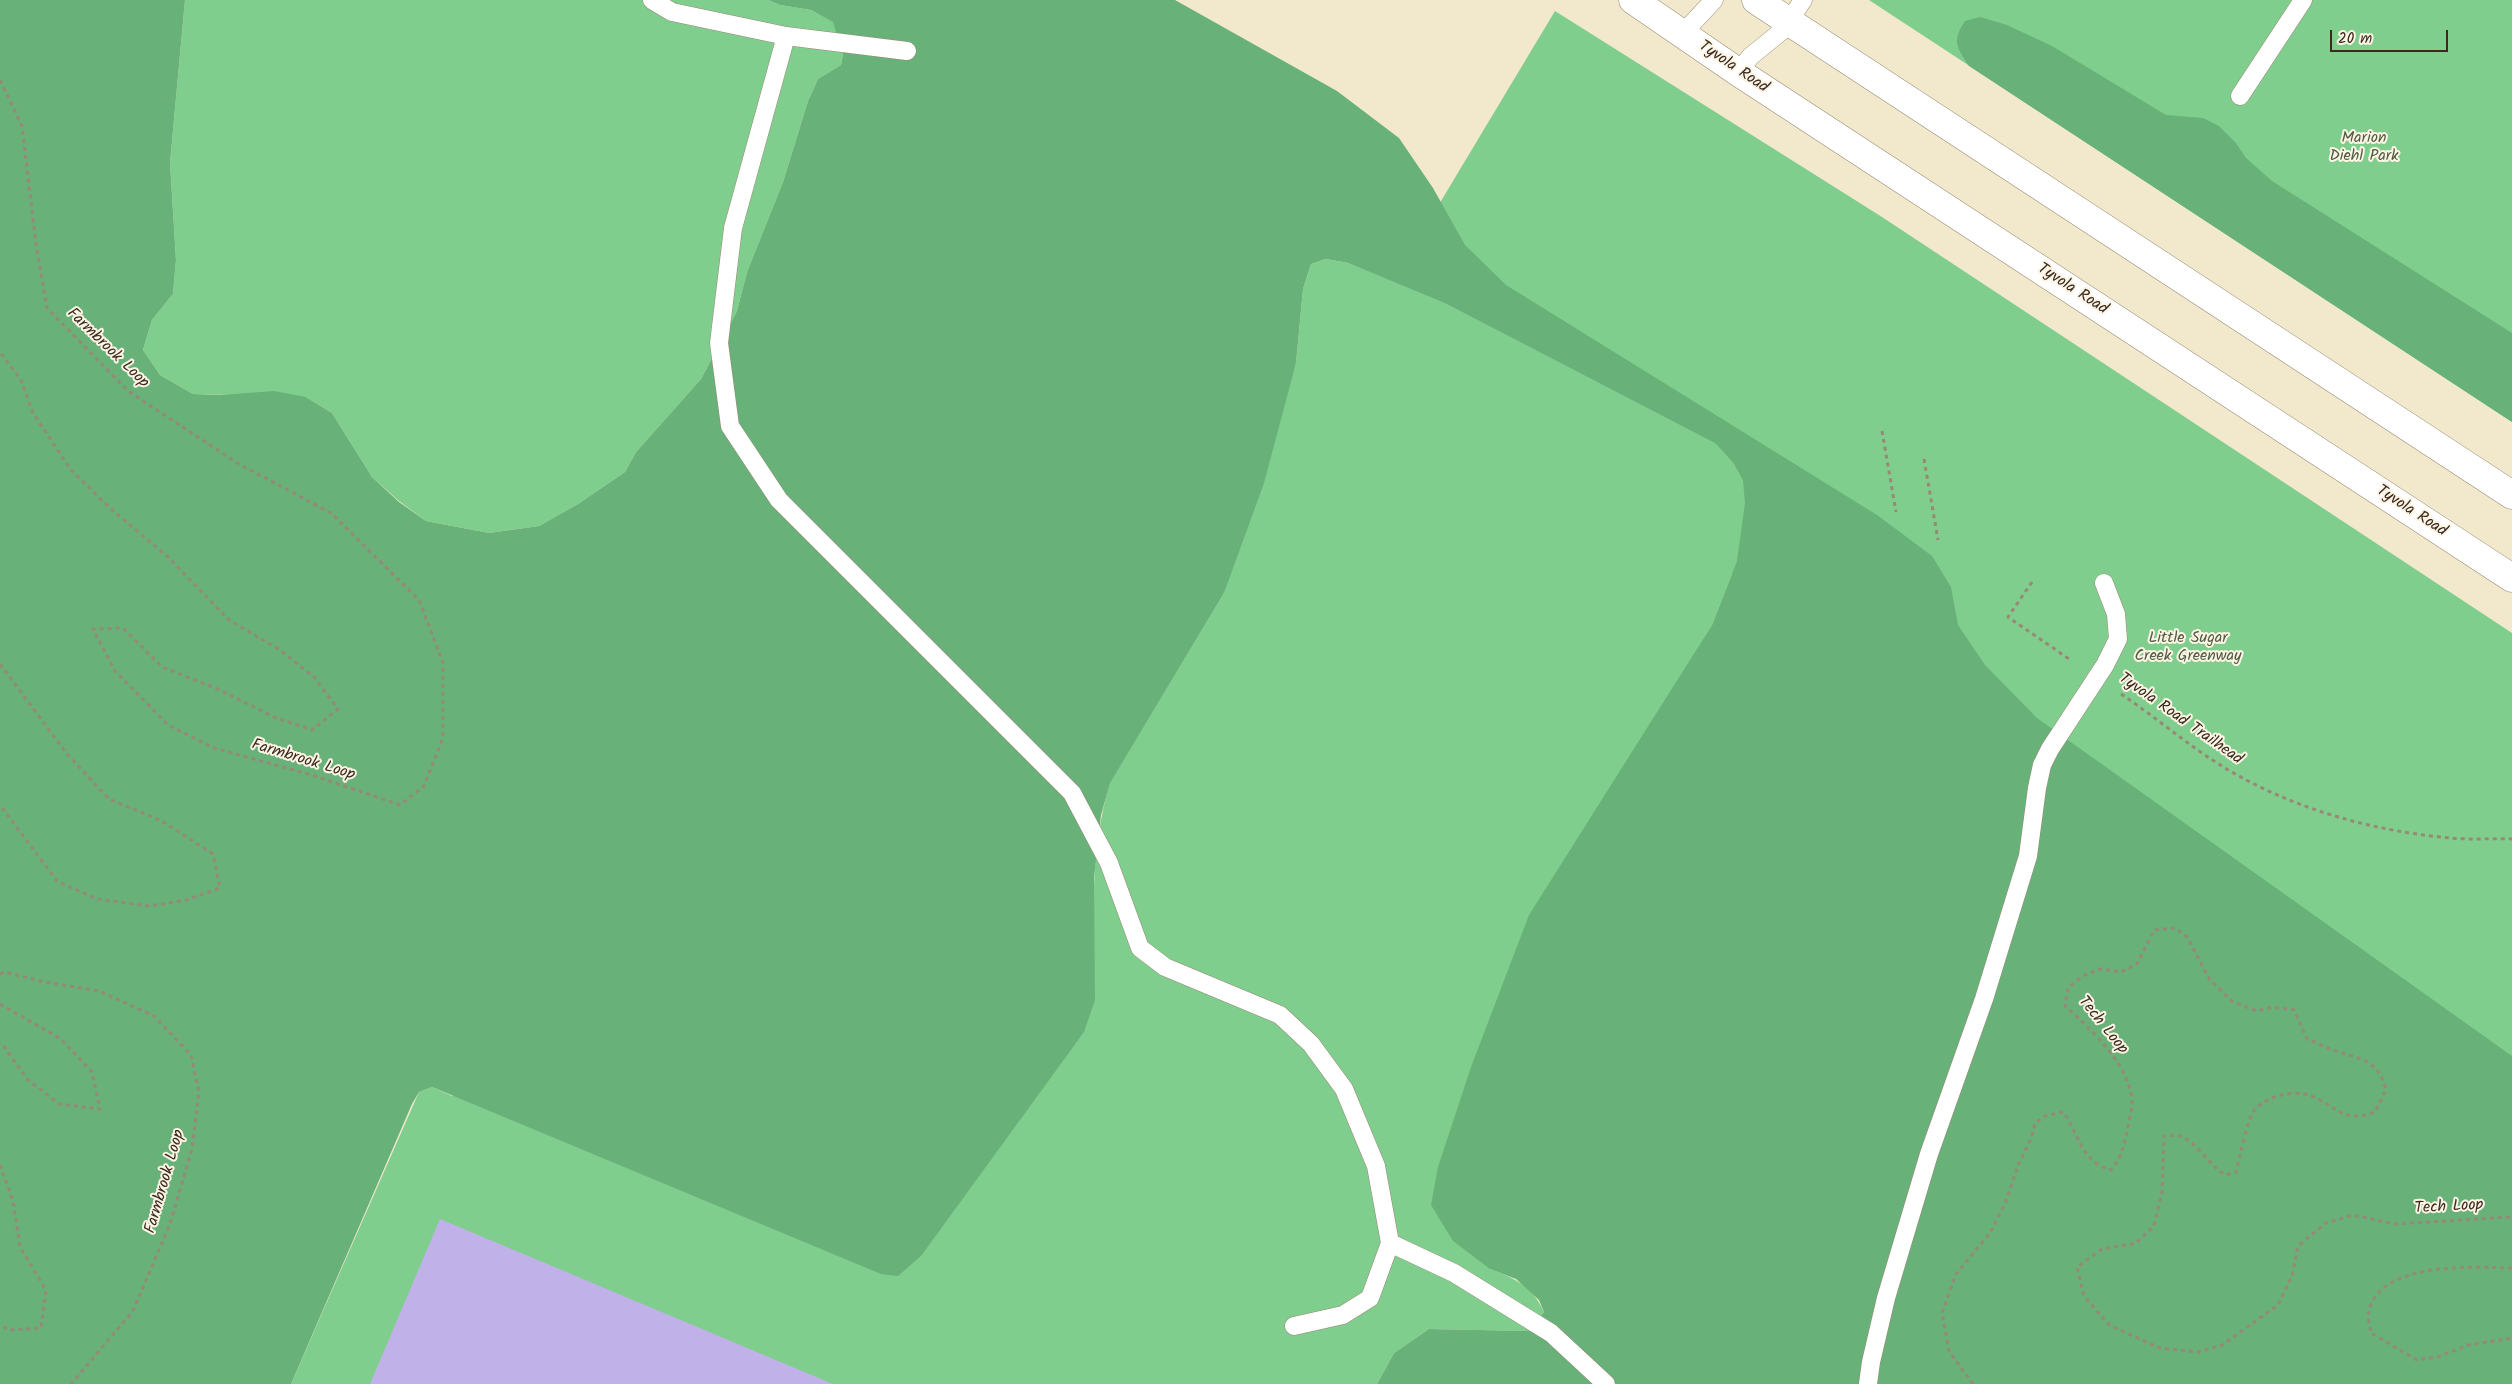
<!DOCTYPE html>
<html>
<head>
<meta charset="utf-8">
<style>
	body { margin:0 }
	#map { position:relative; width:2512px; height:1384px; overflow:hidden; background:#f2e8cc; font-family:Kalam,sans-serif }
	canvas { display:block }
	.scale { position:absolute; left:2330px; top:30px; width:118px; height:22px; box-sizing:border-box; border:2px solid #3b2a1e; border-top:0; padding-left:6px; font-size:15px; line-height:18px; white-space:nowrap; color:#3b2a1e; -webkit-text-stroke:4px #fcf5e5; paint-order:stroke }
</style>
</head>
<body>
<div id="map">
<canvas width="2512" height="1384"></canvas>
<div class="scale">20 m</div>
</div>
<script>
const ctx = document.querySelector('canvas').getContext('2d');
ctx.lineJoin = 'round';
function paint(path, color) {
  ctx.fillStyle = color;
  ctx.fill(path, 'evenodd');
}
function stroke(path, color, width, dash) {
  ctx.strokeStyle = color;
  ctx.lineWidth = width;
  ctx.lineCap = dash ? 'butt' : 'round';
  ctx.setLineDash(dash || []);
  ctx.stroke(path);
}
function drawText(font, color, halo, rows, align = 'center') {
  ctx.font = font + ' Kalam,sans-serif';
  ctx.lineWidth = 4;
  ctx.setLineDash([]);
  ctx.textBaseline = 'middle';
  ctx.strokeStyle = halo;
  ctx.fillStyle = color;
  for (const [text, x, y, turn = 0] of rows) {
    ctx.save();
    ctx.translate(x, y);
    ctx.rotate((+turn || 0) * Math.PI / 180);
    ctx.textAlign = isNaN(turn) ? turn : align;
    if (halo) ctx.strokeText(text, 0, 0);
    ctx.fillText(text, 0, 0);
    ctx.restore();
  }
}
const green = new Path2D(`
	M185 0H768L780 5 811 10 834 22 843 54 841 65 818 79 808 101 783 182 747 272 737 311 701 379 636 452 625 472 578 504 539 526 489 533 426 521 399 501 372 477 332 413 306 397 193 394 160 375 143 350 152 320 173 294 176 260 170 163Z
	M1869 0H2512V422Z
	M1555 11 1882 217 2512 633V1081L1732 574 1712 625 1638 745 1490 1269C1515 1278 1533 1287 1544 1312L1528 1331 1429 1329 1394 1353 1377 1384H291L419 1092 432 1087 452 1096 1095 1000C1093 927 1089 853 1110 782L1224 593 1296 363 1303 289 1311 264 1326 259 1348 263 1393 281ZM1716 444 1752 460 1743 481 1733 463Z`);
const forest = new Path2D(`
	M0 0H185L170 163 176 260 173 294 152 320 143 350 160 375 193 394 221 395 274 391 306 397 332 413 372 477 399 502 426 521 489 533 539 526 578 504 625 472 636 452 701 379 737 311 747 272 783 182 808 101 818 79 841 65 843 54 833 22 811 10 780 5 768 0H1175L1337 91 1399 138 1433 188 1465 245 1506 285 1877 515 1932 556 1951 587 1958 625 1985 665 2037 718 2512 1056V1384H1377L1394 1353 1429 1329 1528 1331 1544 1312 1539 1300 1516 1279 1490 1269 1453 1241 1431 1205 1438 1167 1471 1067 1529 915 1712 625 1737 561 1745 503 1743 481 1733 463 1715 443 1445 303 1348 263 1326 259 1311 264 1303 289 1296 363 1264 483 1224 593 1110 783 1101 815 1094 878 1095 1000 1084 1032 921 1256 898 1276 881 1274 432 1087 419 1092 412 1104 291 1384H0Z
	M1980 17 2007 25 2052 46 2166 115 2203 118 2219 126 2236 143 2246 158 2272 181 2512 333V422L1969 66C1956 46 1952 41 1965 21Z`);
const building = new Path2D(`
	M440 1219 833 1384H370Z`);
const path = new Path2D(`
	M0 80 22 126 36 244 47 308 128 391 239 464 331 513 419 600 443 663V738L424 786 400 805 315 776 214 748 168 725 115 671 93 629 123 628 162 667 220 690 274 717 312 730 338 709 314 677 280 650 229 620 168 557 111 509 71 470 33 413 21 380 0 352
	M1882 431 1896 512
	M1924 459 1938 540
	M2032 582 2008 617 2072 661
	M0 664 67 754 109 799 162 821 213 854 220 888 186 900 149 906 97 899 57 881 0 805
	M2121 694C2154 716 2184 742 2217 763 2286 807 2370 831 2451 838 2471 840 2492 838 2512 839
	M0 974 4 972 45 982 99 991 154 1016 191 1055 199 1093 192 1149 170 1224 133 1311 71 1384
	M0 1004 61 1039 92 1072 100 1109 59 1104 27 1079 3 1045 0 1044
	M0 1165 13 1201 20 1247 46 1290 41 1328 10 1330 0 1325
	M2512 1268C2473 1267 2382 1261 2369 1310 2367 1317 2370 1326 2371 1333L2417 1360 2440 1356 2468 1345 2512 1338
	M1973 1384 1949 1351 1942 1313 1956 1274 1990 1233 2005 1204 2019 1163 2031 1139 2035 1123 2045 1116 2063 1112C2080 1134 2080 1162 2111 1170 2121 1158 2123 1148 2127 1132 2128 1124 2131 1114 2132 1106 2134 1069 2091 1029 2065 1006L2068 988 2081 977 2099 969 2121 972 2137 964 2154 930 2175 928 2187 937 2210 980 2232 1001 2257 1011 2272 1007 2294 1010 2307 1039C2316 1042 2324 1047 2333 1050 2359 1059 2377 1058 2386 1089L2375 1112C2339 1126 2334 1100 2304 1094 2288 1091 2262 1098 2253 1112 2247 1121 2239 1160 2236 1172L2225 1175C2210 1166 2197 1142 2180 1136 2176 1134 2168 1136 2164 1136L2162 1192 2154 1226 2136 1243 2102 1249 2077 1267 2084 1296 2109 1325 2160 1348 2198 1352 2222 1345 2278 1305 2292 1276 2298 1246 2326 1223 2353 1215 2395 1224 2512 1217`);
const service = new Path2D(`
	M652 0 672 12 786 36 907 51
	M1683 33 1714 0
	M786 36 733 228 719 343 730 426 779 500 1072 793 1109 863 1140 948 1165 967 1280 1015 1311 1044 1344 1089 1376 1166 1390 1243 1454 1273 1551 1333 1606 1384
	M1738 72 1751 56 1783 30 1803 0
	M2240 96 2303 0
	M1294 1326 1343 1315 1370 1298 1390 1243
	M1868 1384 1871 1362 1886 1298 1929 1154 1984 999 2028 856 2037 788 2042 765 2050 749 2105 665 2118 639 2116 614 2104 583`);
const secondary = new Path2D(`
	M1633 0 1738 72 2512 578
	M1756 0 2512 495`);
const streetNames = [
	["Tyvola Road",1733,68,34],
	["Tyvola Road",2072,290,33],
	["Farmbrook Loop",107,349,44],
	["Tyvola Road",2411,512,33],
	["Tyvola Road Trailhead",2180,720,35],
	["Farmbrook Loop",303,761,17],
	["Tech Loop",2102,1026,51],
	["Farmbrook Loop",166,1182,-74],
	["Tech Loop",2449,1208,-3]
];
const parkNames = [
	["Marion",2364,139],
	["Diehl Park",2364,157],
	["Little Sugar",2188,639],
	["Creek Greenway",2188,657]
];
paint(green, '#80ce8e');
paint(forest, '#68b179');
paint(building, '#c0b2e8');
stroke(service, '#968975', 19);
stroke(secondary, '#968975', 29);
stroke(path, '#968975', 3, [4, 4]);
stroke(service, '#fff', 18);
stroke(secondary, '#fff', 28);
drawText('16px', '#3b2a1e', '#fcf5e5', streetNames);
drawText('16px', '#505b40', '#fcf5e5', parkNames);
</script>
</body>
</html>
